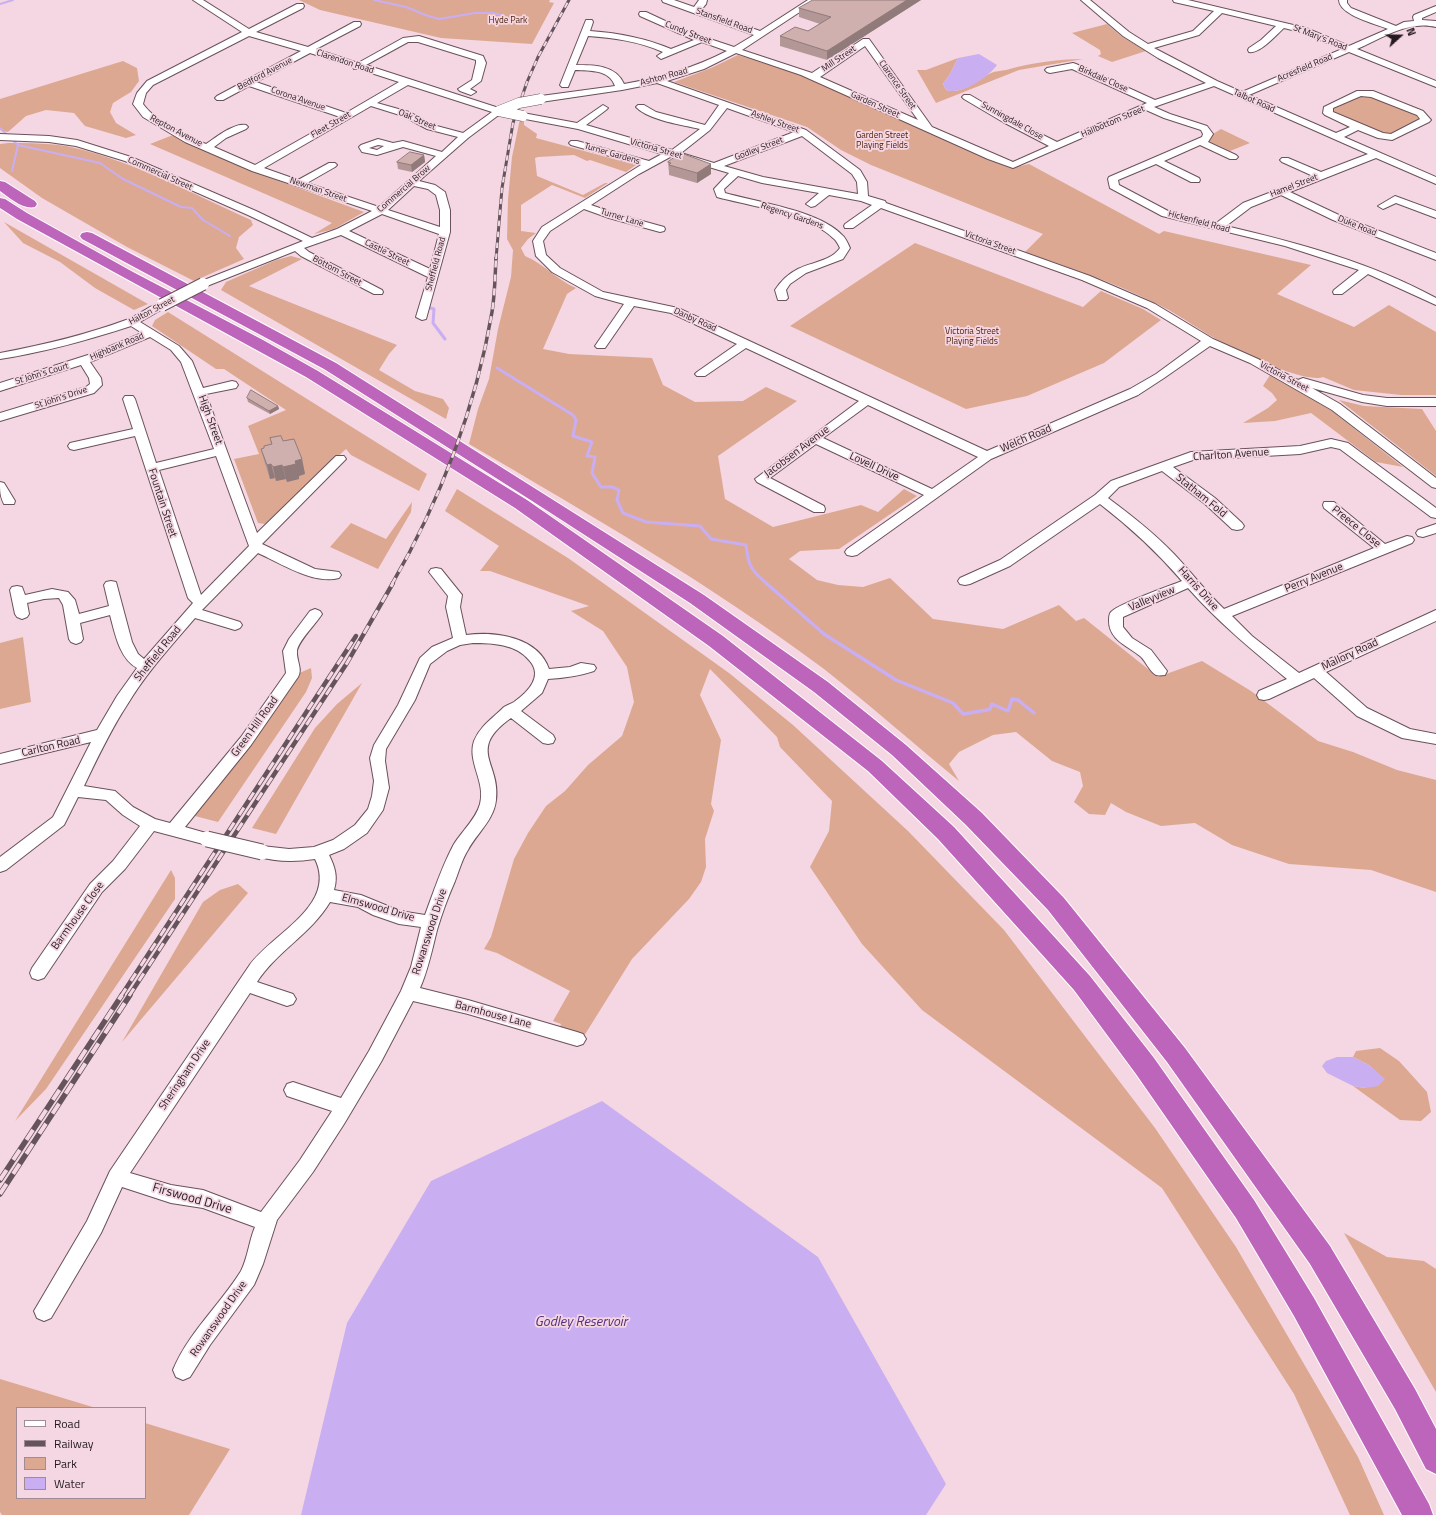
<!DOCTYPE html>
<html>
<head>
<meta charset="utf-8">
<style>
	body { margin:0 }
	#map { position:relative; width:1436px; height:1515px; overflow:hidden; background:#f4d7e2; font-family:"Titillium Web",sans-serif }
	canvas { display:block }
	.legend { position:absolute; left:16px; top:1407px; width:130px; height:92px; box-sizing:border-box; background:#f4d7e2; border:1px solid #a18b94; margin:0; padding:5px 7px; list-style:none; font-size:12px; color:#251a1e }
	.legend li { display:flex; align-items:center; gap:8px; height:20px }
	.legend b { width:20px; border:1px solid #a18b94 }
	.north { position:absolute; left:1380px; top:16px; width:40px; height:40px; -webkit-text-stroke:3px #f4d7e2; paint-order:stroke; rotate:69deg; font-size:11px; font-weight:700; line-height:16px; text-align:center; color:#251a1e }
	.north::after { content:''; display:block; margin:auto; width:14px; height:18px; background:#251a1e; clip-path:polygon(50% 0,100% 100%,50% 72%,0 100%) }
</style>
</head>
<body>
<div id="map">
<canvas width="1436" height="1515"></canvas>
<ul class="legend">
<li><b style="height:5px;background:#fff"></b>Road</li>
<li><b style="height:5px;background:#65545b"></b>Railway</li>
<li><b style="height:11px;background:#dda892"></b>Park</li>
<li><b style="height:11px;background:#c9aef2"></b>Water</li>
</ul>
<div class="north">N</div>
</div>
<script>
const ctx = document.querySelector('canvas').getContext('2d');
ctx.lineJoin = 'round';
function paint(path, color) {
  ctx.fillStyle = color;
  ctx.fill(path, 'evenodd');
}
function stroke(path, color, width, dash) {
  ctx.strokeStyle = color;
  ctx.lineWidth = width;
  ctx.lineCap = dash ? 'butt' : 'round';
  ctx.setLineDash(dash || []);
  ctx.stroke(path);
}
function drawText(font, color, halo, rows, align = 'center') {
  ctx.font = font + ' "Titillium Web",sans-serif';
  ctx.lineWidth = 3.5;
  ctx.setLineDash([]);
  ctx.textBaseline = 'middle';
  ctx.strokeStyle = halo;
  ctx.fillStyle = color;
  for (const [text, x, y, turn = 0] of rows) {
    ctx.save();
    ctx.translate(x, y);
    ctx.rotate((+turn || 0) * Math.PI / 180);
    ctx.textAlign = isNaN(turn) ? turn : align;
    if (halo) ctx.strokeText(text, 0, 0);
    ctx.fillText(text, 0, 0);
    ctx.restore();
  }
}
const green = new Path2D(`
	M299 0H550L549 2 554 3 532 44 441 38 320 10Z
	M1107 24 1121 36 1146 51 1112 62 1098 56 1101 54 1100 50 1072 33Z
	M738 55 801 75 1005 166 1016 167 1029 164 1159 234 1164 231 1311 265 1277 294 1354 327 1389 305 1436 332V395H1401L1354 390 1323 377C1304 384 1235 350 1216 339 1195 327 1175 312 1153 302 1112 282 1068 267 1025 252L1043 234 871 165 841 150 807 127 674 82 711 68Z
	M958 58 950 74 943 84 946 90C963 95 977 79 991 73 995 71 1001 71 1006 70 1031 63 1057 59 1083 59L1019 70 936 103 917 70H926Z
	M123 61 137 68 139 81 131 92 113 103 110 112 116 123 136 135 126 138 85 126 74 113 46 110 26 116 8 132 0 130V99Z
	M1363 94 1371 95 1415 114 1420 120 1391 134 1382 133 1334 112 1332 108Z
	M520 119H524V125L537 134 536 138 636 165 626 172 590 160 587 161 574 155 538 157 535 158 537 176 583 195 605 183H608L585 198 552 185 521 205V231L536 233 528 239 521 248 525 256C544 264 557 280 576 288L567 294 543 349 569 354 652 358 663 385 695 402 743 401 766 387 797 401 718 456 725 499 773 527 861 505 878 512 904 489 917 496 839 549 800 551 789 559 817 580 838 585 863 587 890 578 933 619 1003 629 1059 605 1076 621 1084 618 1158 677 1202 661 1251 691 1318 741 1353 752 1397 770 1436 780V892L1371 870 1289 864 1232 845 1195 823 1161 826 1126 812 1111 803 1105 815 1089 814 1074 802 1083 786 1080 772 1052 761 1016 732 993 735 959 752 949 764 959 781C914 744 870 705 824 669 712 585 590 515 469 444L478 409 489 379 498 329 511 277 513 250 507 239 508 199 512 157Z
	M1221 129 1250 143 1230 151 1209 141 1213 134Z
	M173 135 184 142 252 171 364 212 334 229 314 234 332 223 150 144Z
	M8 143C28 143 55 143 75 148 135 162 195 195 251 220L253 225 239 237 236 248 244 259 194 281 127 247 42 198 0 168V144Z
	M4 222 148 304 134 310 95 288 60 262 23 243Z
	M915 243 1083 307 1101 291 1143 309 1161 320 1104 363 1027 396 966 409 790 326Z
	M291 256 302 259 249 286 397 345 389 354 379 370 415 391 443 399 449 408 446 419 221 290 226 282 276 260Z
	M168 312 427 474 419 491 351 455 346 449 265 524 258 523 234 459 259 454 248 426 286 410 224 369H216L152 326 155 320Z
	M1270 375 1332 411 1403 467 1376 462 1311 413 1275 421 1243 423 1268 408 1277 400 1272 393 1263 386Z
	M1339 400 1364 406 1422 409 1436 431V476Z
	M457 489 568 558 729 673 793 725 908 831 1004 930 1155 1128 1236 1247 1358 1457 1384 1515H1350L1294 1394 1162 1188 922 1010 862 944 810 867 829 831 832 801 780 747 777 737 710 669 700 695 721 740 711 804 714 811 705 839 706 867 701 882 689 899 632 959 584 1036 560 1027 561 1024 553 1021 570 991 497 953 484 949 491 937 514 859 528 833 546 806 565 791 588 765 622 736 634 702 627 667 603 631 571 611 589 606 490 571H480L499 546 445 511Z
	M412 502 411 512 378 569 330 547 351 523 386 539Z
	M23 637 31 702 0 709V643Z
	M311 668 312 678 306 692 218 822 191 815 297 674Z
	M362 683 276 834 252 828 315 728 337 704Z
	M171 870 175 878V899L46 1089 15 1121Z
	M238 884 248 893 122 1042 203 902 220 890Z
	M1380 1048 1399 1061 1427 1092 1431 1112 1421 1121 1400 1120 1353 1086 1365 1088 1384 1079 1369 1065 1353 1057 1356 1051Z
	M1344 1233 1387 1257 1424 1261 1436 1269V1392Z
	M0 1379 96 1408H17V1498H145V1423L230 1449 189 1515H2L0 1512Z`);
const water = new Path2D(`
	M979 54 997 65C987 78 963 95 946 90L943 84 950 74 958 58Z
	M1337 1057H1353L1369 1065 1385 1079 1378 1086 1365 1088 1353 1086 1327 1073 1322 1066 1326 1061Z
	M602 1101 818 1257 946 1484 926 1515H301L347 1323 431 1181Z`);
const streamFar2 = new Path2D(`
	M374 0 406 7 428 16 439 19 475 13H493L504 16
	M0 4 13 0
	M0 128 18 145 100 163 123 179 181 207 192 208 203 220 230 236
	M12 171 18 145`);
const streamFar1 = new Path2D(`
	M427 307 434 309 433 323 445 339
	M497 368 573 415 576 420 573 436 592 442 587 456 595 457 592 473 601 487H612L619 490 617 500 623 513 646 522 700 526 711 539 746 545C748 566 752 571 767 584`);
const stream = new Path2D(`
	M766 583 824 634 896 680 953 703 963 714 987 710 990 709 992 704 1008 711 1012 699 1018 700 1034 713`);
const minor = new Path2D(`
	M193 0H203L249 29 297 4H303L304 6 303 8 256 32 308 47 354 22H360L361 24 360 26 316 49 358 63 403 38 419 36 483 56 486 63 481 81 470 89 476 92 471 95 460 91 458 89 472 80 476 63V60L418 42H408L366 65 502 109 504 111 468 138 419 181 435 185 445 192 450 210V232L426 319 422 320 416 317 428 277 341 235 304 248 309 252 382 290 383 292 382 294H374L301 256 295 251 207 286H199L198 284 199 282 303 241 248 215 125 161 76 146 49 142 0 140V134L49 136 77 140 131 157 256 211 312 238 337 229 372 211 252 171 185 142 143 117 133 104 137 93 147 81 242 32ZM249 36 301 51 217 96 215 98 217 100H223L249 86 340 117 255 165 214 147 226 138 246 129 248 127 246 125C235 122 215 138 206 144 186 136 156 122 143 104L146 93 153 85ZM310 53 353 67 354 69H359L399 82 346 113 256 82ZM408 85 492 112 463 133 433 125 409 112 377 103ZM371 106 403 116 427 129 458 137 442 152 403 141 393 143 378 139 361 145 359 147 362 152 377 155 403 147 436 156 379 207 307 183 335 167 337 165 335 163H329L298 180 264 168ZM378 145 384 146 377 150 369 148ZM414 186 428 189 436 195 440 210V227L388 210ZM382 214 439 234 430 269 349 231Z
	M662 0H674L694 7 699 0H707L706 4 701 10 760 31 808 0H818L742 50 812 73 863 39H869L932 127 1013 162 1049 146 1003 122 964 99 962 97 964 95H970L1009 118 1057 142 1147 103 1072 69 1050 73 1047 72 1045 70 1047 68 1073 63 1076 64 1155 100 1206 83 1158 58 1123 36 1081 0H1090L1129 32 1148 44 1193 31 1214 11 1174 2 1173 0H1188L1306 28 1349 46 1388 29C1376 24 1339 15 1339 0H1347V3L1351 8 1396 26 1404 22 1414 21 1413 17 1414 15 1436 6V12L1422 18V20L1436 21V27C1409 20 1382 38 1357 49L1436 81V87L1349 52 1249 95 1336 133 1350 127 1325 115 1323 113 1324 107 1357 91H1373L1423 111 1431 120 1429 122 1392 140 1378 138 1358 130 1344 137 1436 177V184L1376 158 1290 192 1341 216 1436 253V260L1333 220 1281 195 1251 207 1226 226C1298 243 1370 262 1436 298V305L1368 274 1342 294H1334L1333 292 1334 290 1359 270 1285 246 1162 216 1110 188 1108 179 1109 177 1202 137 1203 134 1201 130 1164 118 1146 110 1013 168 988 159 801 75 736 53 704 69 667 81 806 130 860 170 867 182 868 196 885 201 886 203 1090 276 1155 304 1213 339 1258 359 1298 380 1303 378 1363 395 1387 398H1436V406H1387L1362 402 1312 388 1340 404 1436 478V488L1432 487 1332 410 1250 363 1210 346 1164 378 1138 395 991 459 857 555 852 556 847 555 845 552 847 549 924 495 816 444 770 478 824 506 825 509 824 512H814L757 482 755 479 859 401 746 348 705 376H697L695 374 697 372 737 344 671 313 634 306 605 348H597L595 346 624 304 595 296 552 272 536 256 533 241 542 227 641 165 571 145 569 143 571 141H577L649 161 662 154 578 129 520 118 518 116 520 114 523 113 577 123 603 105 608 108 606 110 586 125 672 150 700 129C683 125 648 120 636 107L638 105H644L656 112 705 125 719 105 657 83 622 90 541 102 538 101 536 99 541 96 615 86C609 69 590 71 575 70L568 87H562L560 85 586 20H592L593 22 590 31C618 33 645 38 671 49L694 40 640 16 639 14 640 12H646L689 32 734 47 754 35 663 2ZM1222 13 1276 26 1261 40 1249 48 1248 50 1249 52C1260 54 1276 35 1284 28L1300 32 1342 49 1242 92 1217 81 1154 48 1199 35ZM588 36C614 38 638 41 663 52L657 56 661 59 702 42 727 51C694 68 660 78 624 84 616 65 594 65 576 65ZM865 46 918 120 820 77ZM1214 86 1368 154 1321 172 1288 158H1282L1280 160 1282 162 1313 176 1243 203 1215 224 1170 212 1119 185 1118 180 1156 164 1191 182H1199L1200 180 1199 178 1164 161 1200 145 1230 159H1236L1238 157 1236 155 1208 142 1213 134 1207 126 1170 114 1154 107ZM1361 96 1371 97 1417 115 1420 119 1391 134 1383 133 1333 112V108ZM727 108 794 132 714 163 681 153 710 130ZM802 136 852 174 857 182 858 194 763 177 724 166ZM672 156 729 173 714 189 717 197C750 206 809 214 833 238 836 240 838 244 840 248 831 261 812 262 798 269 788 274 781 281 775 290L778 300H786L788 298 786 290 790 284 806 273 843 259 850 248C848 244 846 238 842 235 820 211 757 202 725 193L724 189 738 176 762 183 819 193 806 204 811 207 815 206 829 195 861 201 872 205 845 224 844 226 845 228H853L881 208 1082 280 1147 308 1201 341 1156 374 1130 389 987 451 678 308 603 292 560 268 546 255 543 241 550 231 584 209 609 218 660 232 664 231 665 229 664 227 617 214 591 205 639 174ZM868 405 978 457 932 489 823 438Z
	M1395 196 1436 211V218L1396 203 1383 209 1378 206Z
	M162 302 166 303 168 305 166 307 140 322 179 346 192 361 203 388 232 381 236 382 238 385 236 388 206 394 257 533 336 456H344L346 459 262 544 315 569 339 572 341 575 339 578C314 585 280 563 258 553L202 610 240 622 242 625 240 628 235 630 195 618C171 646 146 673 127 705 110 731 97 759 84 786L115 791 133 807 155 819 170 823 241 737 286 673 283 651 289 639 310 611 315 609 320 611 322 614C316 624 298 641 297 651 296 660 303 669 298 677L251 745 185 827 213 835 215 839 213 843 207 845 154 831 125 869 102 892 44 978 38 980 32 978 30 973 32 968 90 884 113 861 140 826 123 815 106 800 78 797 64 825 6 870 0 872V857L53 817 91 742 0 764V754L97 730 117 696 137 668C119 658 115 633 110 615L80 623 83 639 81 642 76 644 71 642 69 639 63 605 59 598 44 599 27 603 29 614 27 617 22 619 17 617 15 614 10 590 12 587 17 586 22 587 25 595 52 589 68 592 75 600 79 614 109 606 104 585 106 582 111 581 116 582 132 642 138 654 144 659 193 603 188 598 135 436 74 450 70 449 68 446 70 443 133 429 123 399 125 396H133L135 399 156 463 214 449 181 362 171 350 150 337 90 362 101 378 102 385 94 393 0 421V413L86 387 90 384 89 378 81 365 0 391V383L91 354 142 333 131 326C88 340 45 352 0 359V353C43 345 85 335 126 320 139 316 149 305 162 302ZM216 456 249 546 201 595 159 470Z
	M1331 439 1348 443 1436 508V518L1431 517 1340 449 1331 447 1300 454 1193 460 1173 467 1215 498 1242 523 1244 526 1242 529 1237 530 1232 529 1205 504 1162 471 1119 487 1108 498C1131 515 1154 533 1174 554 1191 572 1206 592 1224 609L1374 548 1324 508 1323 505 1324 502H1334L1385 544 1407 536 1412 537 1414 540 1412 543 1232 616 1252 636 1299 673 1436 610V621L1326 672 1367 708 1410 729 1436 734V744L1402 738 1357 716 1314 678 1269 699 1264 700 1259 699 1257 695 1259 691 1287 679C1252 650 1218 622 1188 588L1123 617V627L1132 638 1151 650 1167 671 1165 675C1162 675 1159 676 1156 675 1149 671 1146 661 1140 656 1128 646 1109 640 1109 621 1109 618 1109 614 1111 612 1120 603 1167 587 1182 581 1156 551 1131 528 1100 504L1010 566 970 584 965 585 960 584 958 581 960 578 1000 560 1095 495 1111 481 1191 452 1300 446Z
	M0 482 4 483 15 501 14 504H4C0 496 0 491 0 482Z
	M1436 524V533L1423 537 1418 536 1416 533 1418 530Z
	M436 568 441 569 462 595 460 607 466 635C496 631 538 637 549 669L570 667 581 663 594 665 596 668 594 671C579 676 564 678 548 679L542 693 521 711 553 735 555 739 553 743 548 744 543 743 511 718C466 750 501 763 496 800 494 820 477 833 468 850 462 859 459 871 455 881 448 897 442 913 437 930 432 950 428 970 420 988L468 1000 577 1032 583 1034 586 1039 583 1044 577 1046 468 1014 413 1001 381 1062 344 1124 313 1172 277 1220 263 1264 254 1285 210 1345 190 1377 183 1380 176 1377 173 1370C188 1333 220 1305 241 1271 248 1257 249 1241 255 1227L203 1208 171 1203 122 1187 101 1233 51 1318 44 1321 37 1318 34 1311 87 1221 110 1171 249 966C271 934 338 906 315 859 296 862 275 862 256 856L254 852 256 848 262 846 289 849 314 847 333 840 355 825 368 809 372 796 374 781 370 758 374 745 398 705 420 658 432 647 453 638 446 607 448 596 429 572 431 569ZM473 643C492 643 516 644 529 660 544 676 528 692 514 702 511 704 507 705 504 707 493 718 480 726 474 741 467 762 486 782 480 804 476 819 462 831 454 844 442 866 434 891 425 915L400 911 361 895 334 890C338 877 335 867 329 855L344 849 367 833 383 810 389 788 385 761 386 749 415 700 430 664 447 651 460 645ZM330 902 358 907 373 915 399 924 421 927 411 967 401 991 369 1051 341 1098 293 1082 287 1084 284 1090 287 1096 332 1111 300 1160 261 1212 203 1190 171 1185 130 1173 250 993 287 1006 293 1004 296 999 293 994 257 982C277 951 311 934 330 902Z`);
const highway = new Path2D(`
	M0 181 5 182 35 201 37 204 35 207C23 210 10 198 0 191Z
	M0 198 5 199 27 213 133 272 263 340 318 371 527 500 723 636 882 761 954 827 1090 976 1154 1058 1254 1200 1314 1298 1429 1504 1433 1515H1402L1294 1316 1236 1218 1136 1074 1074 990 938 839 868 771 709 646 515 508 306 377 17 219 0 208Z
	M87 232 92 233 336 363 704 595 828 682 906 745 982 813 1064 898 1185 1048 1330 1246 1415 1389 1436 1429V1474L1426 1469 1395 1409 1310 1264 1167 1062 1048 910 966 825 892 755 814 692 690 603 529 499 324 369 82 239 80 236 82 233Z`);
const railFar3 = new Path2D(`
	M496 259 502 188 513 123 527 82 538 57 569 0`);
const railFar2 = new Path2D(`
	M392 584C440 501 476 407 492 312 495 294 495 276 496 258`);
const railFar1 = new Path2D(`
	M121 996 356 636
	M129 996 347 663 393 583`);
const rail = new Path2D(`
	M0 1180 122 995
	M0 1194 130 995`);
const minorBridgeFar2 = new Path2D(`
	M499 111 519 103 541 99
	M499 111 523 116`);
const minorBridgeFar1 = new Path2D(`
	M162 305 203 284`);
const minorBridge = new Path2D(`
	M207 839 262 852`);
const wall = new Path2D(`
	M813 0H921L827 60 780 46V36L808 31 820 24 799 17V8Z
	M424 155 425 162 412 172 398 169 397 162Z
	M668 162 711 164V174L697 183 669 175V173Z
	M247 398 278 406 279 409 270 414 248 402Z
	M270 438 283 441 302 459 305 474 299 476V479L287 482 286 479 276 481 275 478 270 479 265 464 261 449 264 448V446L271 444Z`);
const shadedWall = new Path2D(`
	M907 0H921L827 60V51Z
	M424 155 425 162 412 172 411 165Z
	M711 164V174L697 183V173Z
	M278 406 279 409 270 414 269 411Z
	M302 459 305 474 299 476V479L287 482 283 467 295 461Z
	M271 464 275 478 270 479 267 465Z
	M282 465 286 479 276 481 273 467Z`);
const building = new Path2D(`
	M813 0H907L827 51 780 36 795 27 808 31 831 17 799 8Z
	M410 152 424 155 411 165 397 162Z
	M681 153 711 164 697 173 669 165 671 163 668 162Z
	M251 390 278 406 269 411 247 398Z
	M281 436 283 441 294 439 302 459 295 461 296 464 283 467 282 465 273 467 271 464 267 465 261 449 264 448V446L272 444 270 438Z`);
const farParknames = [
	["Hyde Park",508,21],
	["Garden Street",882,136],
	["Playing Fields",882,146],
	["Victoria Street",972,332],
	["Playing Fields",972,342]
];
const farStreetnames = [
	["Stansfield Road",724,21,20],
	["Cundy Street",688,33,21],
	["St Mary's Road",1320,38,21],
	["Mill Street",839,59,-34],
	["Clarendon Road",345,62,18],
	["Acresfield Road",1305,68,-23],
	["Bedford Avenue",265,74,-28],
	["Ashton Road",664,77,-15],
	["Birkdale Close",1103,79,24],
	["Clarence Street",897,85,55],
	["Corona Avenue",298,99,19],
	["Talbot Road",1254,101,24],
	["Garden Street",875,105,24],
	["Oak Street",417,120,23],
	["Sunningdale Close",1012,121,29],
	["Ashley Street",775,122,20],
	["Hallbottom Street",1113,122,-23],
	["Fleet Street",331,125,-30],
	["Repton Avenue",176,131,28],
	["Victoria Street",656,149,16],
	["Godley Street",759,149,-21],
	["Turner Gardens",612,154,16],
	["Commercial Street",160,174,24],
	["Hamel Street",1294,186,-21],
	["Commercial Brow",404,189,-41],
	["Newman Street",318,190,19],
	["Regency Gardens",792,216,19],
	["Turner Lane",622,218,17],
	["Hickenfield Road",1199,222,15],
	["Duke Road",1357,226,22],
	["Victoria Street",990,243,20],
	["Castle Street",387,253,26],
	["Sheffield Road",436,264,-75],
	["Bottom Street",337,271,28],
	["Halton Street",152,311,-28],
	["Danby Road",695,320,24],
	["Highbank Road",117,347,-23],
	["St John's Court",42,374,-17],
	["Victoria Street",1284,377,28],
	["St John's Drive",61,398,-18]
];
const streetNames = [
	["High Street",210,420,70],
	["Welch Road",1026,439,-23],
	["Jacobsen Avenue",797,452,-37],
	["Charlton Avenue",1231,455,-4],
	["Lovell Drive",874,467,25],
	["Statham Fold",1201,496,39],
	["Fountain Street",162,503,72],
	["Preece Close",1356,527,39],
	["Perry Avenue",1314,578,-22],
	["Harris Drive",1198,589,48],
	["Valleyview",1152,599,-23],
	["Sheffield Road",158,654,-51],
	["Mallory Road",1350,655,-25],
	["Green Hill Road",255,727,-54],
	["Carlton Road",51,747,-13],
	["Elmswood Drive",378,908,16],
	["Barmhouse Close",78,916,-54],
	["Rowanswood Drive",430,932,-72],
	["Barmhouse Lane",493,1015,15],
	["Sheringham Drive",185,1075,-56],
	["Rowanswood Drive",219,1319,-55]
];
const nearStreetnames = [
	["Firswood Drive",192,1199,16]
];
const nearWaternames = [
	["Godley Reservoir",581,1323]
];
paint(green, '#dda892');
paint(water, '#c9aef2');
stroke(streamFar2, '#c9aef2', 2);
stroke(streamFar1, '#c9aef2', 3);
stroke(stream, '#c9aef2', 3.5);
stroke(minor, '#6a515b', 2);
stroke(highway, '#fff', 2);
paint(minor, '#fff');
paint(highway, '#bd64bb');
stroke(railFar3, '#65545b', 3);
stroke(railFar2, '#65545b', 3.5);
stroke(railFar1, '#65545b', 4.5);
stroke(rail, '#65545b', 5.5);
stroke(railFar3, '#f4d7e2', 2, [5.5]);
stroke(railFar2, '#f4d7e2', 2.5, [7]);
stroke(railFar1, '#f4d7e2', 3, [9]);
stroke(rail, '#f4d7e2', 4, [12]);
stroke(minorBridgeFar2, '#6a515b', 11, []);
stroke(minorBridgeFar1, '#6a515b', 14, []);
stroke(minorBridge, '#6a515b', 17, []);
stroke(minorBridgeFar2, '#fff', 10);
stroke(minorBridgeFar1, '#fff', 12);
stroke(minorBridge, '#fff', 15);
paint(wall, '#b29796');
paint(shadedWall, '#917b7a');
paint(building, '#cfb0af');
stroke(building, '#917b7a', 1);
drawText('9px', '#4e200a', '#f4d7e2', farParknames);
drawText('9px', '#251a1e', '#f4d7e2', farStreetnames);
drawText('11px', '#251a1e', '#f4d7e2', streetNames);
drawText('13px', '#251a1e', '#f4d7e2', nearStreetnames);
drawText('italic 14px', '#542f7d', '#f4d7e2', nearWaternames);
</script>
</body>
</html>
